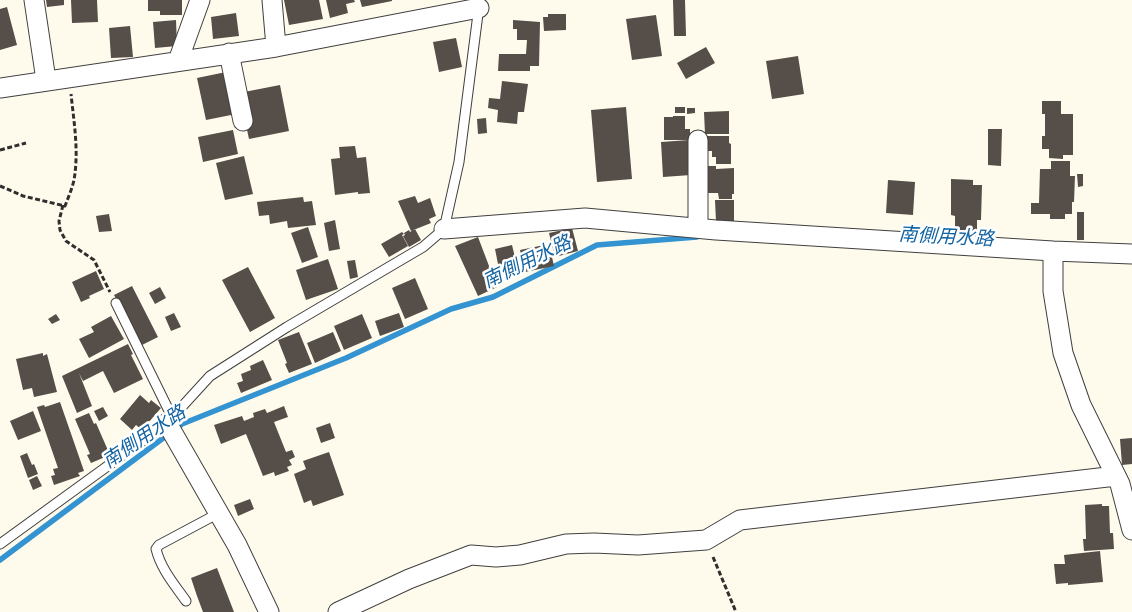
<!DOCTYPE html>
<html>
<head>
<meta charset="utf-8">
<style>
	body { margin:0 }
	canvas { display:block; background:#fffbec }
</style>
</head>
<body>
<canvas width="1132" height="612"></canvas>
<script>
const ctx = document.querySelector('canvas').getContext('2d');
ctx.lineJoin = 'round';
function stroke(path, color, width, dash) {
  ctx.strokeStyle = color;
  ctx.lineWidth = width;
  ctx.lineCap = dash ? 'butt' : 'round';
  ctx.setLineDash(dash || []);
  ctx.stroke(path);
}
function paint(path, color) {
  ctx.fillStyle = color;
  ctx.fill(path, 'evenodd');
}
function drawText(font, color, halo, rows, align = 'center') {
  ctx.font = font + ' "Crimson Pro","Noto Sans JP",serif';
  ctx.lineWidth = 5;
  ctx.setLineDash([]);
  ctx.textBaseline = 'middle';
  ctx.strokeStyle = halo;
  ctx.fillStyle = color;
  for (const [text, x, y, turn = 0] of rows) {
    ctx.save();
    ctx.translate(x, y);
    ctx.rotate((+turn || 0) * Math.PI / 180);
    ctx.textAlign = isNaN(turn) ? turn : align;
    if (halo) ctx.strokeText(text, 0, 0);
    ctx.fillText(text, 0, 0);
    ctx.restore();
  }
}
const stream = new Path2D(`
	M0 560 182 424 346 358 451 309 493 297 597 245 697 237`);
const building = new Path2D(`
	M46 0H64V5L47 7Z
	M71 0H97L98 22 72 23Z
	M148 0H182V15H160V11H148Z
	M284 0H319L323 19 289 25Z
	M326 0H354L355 2 346 4 348 13 330 18Z
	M360 0H392V1L362 7Z
	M673 0H685L686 36H674Z
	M7 7 17 45 0 50V9Z
	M236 13 239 36 213 39 211 17Z
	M548 14H566V30L544 31 543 17H548Z
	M656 15 662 56 632 60 626 19Z
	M176 20 177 46 155 48 153 22Z
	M513 20 540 22 539 66H530V71H498L499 54H526L527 40H517V29H513Z
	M130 26 133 57 111 58 109 28Z
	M456 38 462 67 439 72 433 42Z
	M706 47 715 63 686 79 677 63Z
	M798 56 804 94 772 99 766 61Z
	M226 72 236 114 206 120 197 78Z
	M502 81 528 84 524 112H518L517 124 497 122 498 110 488 108 489 98 500 99Z
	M280 85 289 131 249 139 239 93Z
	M1042 101H1061V114H1073V155H1063V159L1049 158V149H1042V136H1045V114H1042Z
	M626 107 632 179 597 182 591 110Z
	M675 107H685V113H675Z
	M687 108H695V113L687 114Z
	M729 111V134H705L704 112Z
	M673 116H685V129H690V140H664V117H673Z
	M486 118 487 133 478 134 477 119Z
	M988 129H1002L1001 166 988 165Z
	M233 130 238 154 203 162 198 137Z
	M704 136H729V143L731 144V164H716V157H712V151H704Z
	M689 140 691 175 663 177 661 142Z
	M355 146 357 158 366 157 370 193 358 194V192L335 195 331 159 340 158 339 147Z
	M244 156 253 194 225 200 216 163Z
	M1051 161H1070V176H1075L1074 202H1072V214H1065V219H1050V214H1031V203H1039L1040 169H1051Z
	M705 166H716V169L734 168V194H732V199H719L718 193H706Z
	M1077 174H1083V186L1078 187Z
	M951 179 973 180V185H982L981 220H977V231L955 230V216L951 215Z
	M888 180 915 182 913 215 886 213Z
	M415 196 418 203 430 198 436 216 429 219 431 223 411 231 398 201Z
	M303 197 304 202 312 201 316 225 288 228 287 221 270 224 269 215 259 216 257 202Z
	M715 200H734V221L716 222Z
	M1077 212H1084V240H1077Z
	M109 214 112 231 99 232 96 216Z
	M335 220 340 249 329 251 324 223Z
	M308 227 318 257 302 263 291 233Z
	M572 228 578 251 555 257 549 233Z
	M415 229 421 240 409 247 403 236 405 235 404 233 409 230 410 232Z
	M402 232 404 234 402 235 408 246 389 257 381 244Z
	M478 237 497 287 478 296 455 246Z
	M549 244 554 266 525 272 520 250Z
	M512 245 518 270 500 274 495 249Z
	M328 259 338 289 306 300 296 270Z
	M355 260 358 277 350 279 347 261Z
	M248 267 275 318 250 332 222 280Z
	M96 271 104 289 89 296 90 298 81 302 72 282Z
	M415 278 428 309 405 319 392 288Z
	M132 286 158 337 140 346 114 295Z
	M160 287 166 298 155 304 149 293Z
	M174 313 181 327 171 331 165 317Z
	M399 313 404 327 380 336 375 321Z
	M56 314 60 320 52 324 48 319Z
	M362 314 372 338 344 350 334 326Z
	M111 316 124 339 89 358 79 339 94 332 91 327Z
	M299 332 312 364 289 373 285 364 287 363 278 340Z
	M333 332 341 351 315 363 307 343Z
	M128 344 133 354 131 355 143 379 114 393 103 371 83 381 79 373 92 406 77 413 62 376Z
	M43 353V356L47 354 57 392 34 397 32 388 23 390 16 359Z
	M263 360 272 380 241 393 237 383 243 381 241 374 251 370 250 366Z
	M140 395 149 403 151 400 161 408 142 430 136 425 132 430 120 419Z
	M60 402 84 471 78 473 80 476 54 485 51 476 55 475 53 469 58 468 37 407 44 405 45 407Z
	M284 406 288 417 274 422 286 452 292 450 295 457 289 460 292 465 287 467 289 471 275 476 274 472 263 476 246 434 221 444 214 425 242 416 244 421 254 417 253 413 265 409 267 413Z
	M103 407 108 416 99 421 94 411Z
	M33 411 41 431 18 440 10 421Z
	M89 413 94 424 96 423 110 455 91 463 87 455 90 454 75 419Z
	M330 423 335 438 321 443 316 428Z
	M1132 438V464L1122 465 1120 439Z
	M329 452 344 495 313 506 311 500 304 503 294 474 306 469 303 461Z
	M27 453 32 465 34 464 38 474 28 478 20 456Z
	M37 476 42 486 33 490 29 480Z
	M250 499 254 509 238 516 234 505Z
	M1102 504V506H1109L1110 533H1113L1114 549 1084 551 1083 539H1086L1085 505Z
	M1100 551 1103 582 1068 585V583L1056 584 1054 564H1065L1064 555Z
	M217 568 234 612H203L197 596 191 578Z`);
const path = new Path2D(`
	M0 150 26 143
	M0 186 23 196 65 206C68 198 72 189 74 180 79 151 74 123 71 94
	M63 205 59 221 60 230 66 241 94 260 110 292
	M713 557 736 612`);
const lane = new Path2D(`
	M116 303 172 417
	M0 544 167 423 210 376 287 327 423 247 444 229 459 162 479 6
	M186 601C174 584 161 569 156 549L159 545 219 513`);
const street = new Path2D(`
	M34 0 46 80
	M272 0 276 47
	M229 53 243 121
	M178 61 200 0
	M0 88 276 47 479 8
	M698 228V140
	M444 229 585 218 716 230 1053 251
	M1132 254 1053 251V291L1063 353 1081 405 1120 484 1132 530
	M167 423 237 545 269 612
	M338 612 409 579 471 555 496 557 520 555 566 544 594 543 638 545 706 540 740 520 1116 476`);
const waterNames = [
	["南側用水路",946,237,3],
	["南側用水路",527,262,-26],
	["南側用水路",144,437,-34]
];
stroke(stream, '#3493d1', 5.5);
paint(building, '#564e49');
stroke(lane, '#404040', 11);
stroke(street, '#404040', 21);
stroke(path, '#2f2f2f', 3, [5, 2.5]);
stroke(lane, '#fff', 9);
stroke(street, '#fff', 19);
drawText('italic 19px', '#1263a2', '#fff', waterNames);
</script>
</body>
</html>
